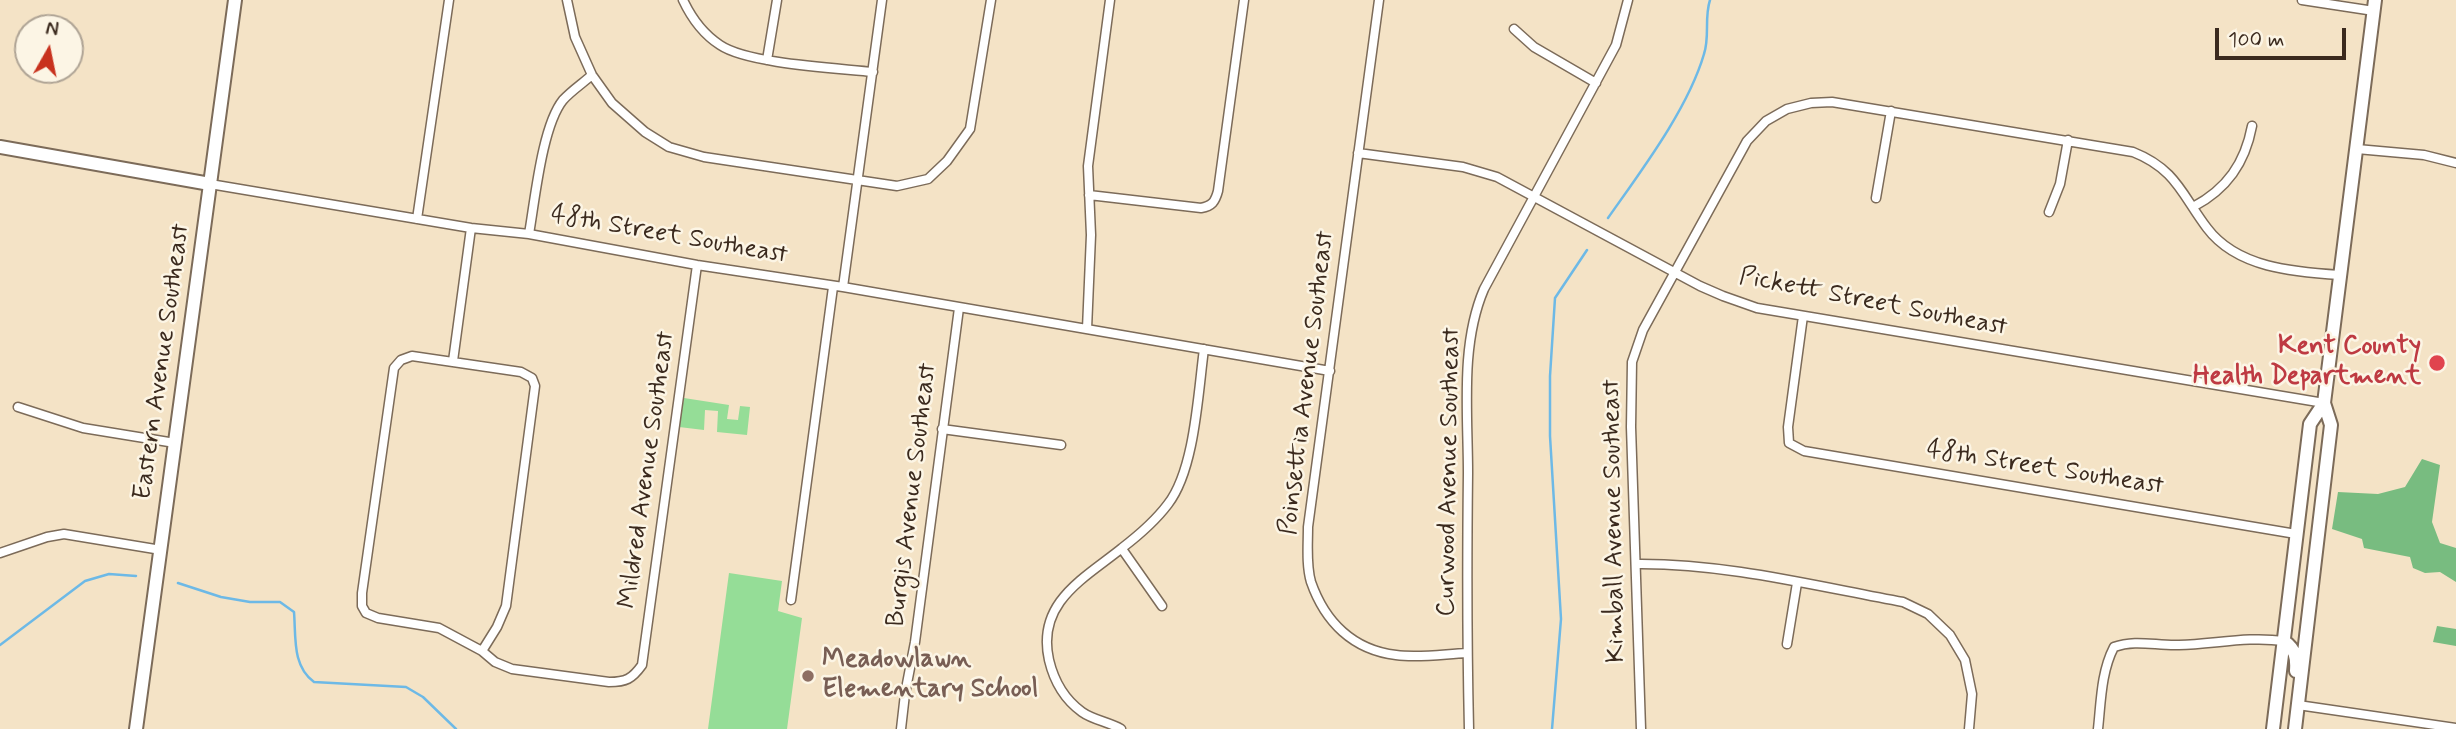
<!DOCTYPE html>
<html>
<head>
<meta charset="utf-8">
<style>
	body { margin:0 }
	#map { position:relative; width:2456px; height:729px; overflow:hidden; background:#f4e3c6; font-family:Mynerve,sans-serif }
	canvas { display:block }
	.north { position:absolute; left:14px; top:14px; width:70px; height:70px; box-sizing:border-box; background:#fcf5e5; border:2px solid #afa495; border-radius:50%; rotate:9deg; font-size:19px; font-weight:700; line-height:28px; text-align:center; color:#3b2a1e }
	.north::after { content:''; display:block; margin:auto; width:24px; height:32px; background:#c8321e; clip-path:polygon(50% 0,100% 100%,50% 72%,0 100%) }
	.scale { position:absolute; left:2215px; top:28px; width:131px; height:32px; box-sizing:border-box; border:4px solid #3b2a1e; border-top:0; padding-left:9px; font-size:21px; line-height:24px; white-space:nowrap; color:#3b2a1e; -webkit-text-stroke:5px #fcf5e5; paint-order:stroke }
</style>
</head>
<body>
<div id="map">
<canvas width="2456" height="729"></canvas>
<div class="north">N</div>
<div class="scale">100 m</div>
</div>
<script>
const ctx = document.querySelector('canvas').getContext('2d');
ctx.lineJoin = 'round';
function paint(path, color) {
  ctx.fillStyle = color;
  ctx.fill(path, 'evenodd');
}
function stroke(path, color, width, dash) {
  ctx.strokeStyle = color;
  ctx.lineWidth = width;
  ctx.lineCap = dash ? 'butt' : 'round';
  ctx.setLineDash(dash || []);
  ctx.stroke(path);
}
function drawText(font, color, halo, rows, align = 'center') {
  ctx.font = font + ' Mynerve,sans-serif';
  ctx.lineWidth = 5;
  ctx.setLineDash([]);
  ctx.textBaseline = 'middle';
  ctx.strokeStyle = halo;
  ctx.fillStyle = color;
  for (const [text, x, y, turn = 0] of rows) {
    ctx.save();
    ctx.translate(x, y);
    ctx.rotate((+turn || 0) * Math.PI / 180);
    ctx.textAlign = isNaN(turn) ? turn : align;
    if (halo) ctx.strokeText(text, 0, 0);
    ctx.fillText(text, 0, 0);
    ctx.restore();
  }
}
const green = new Path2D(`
	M684 398 729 405 727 419 738 420 740 406 750 407 747 435 717 432 718 411 705 410 704 430 679 427Z
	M729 573 782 581 778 611 802 618 787 729H708Z`);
const forest = new Path2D(`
	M2422 459 2440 465 2432 522 2440 543 2456 548V582L2440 572 2425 573 2413 568 2410 557 2364 548 2362 539 2332 529 2338 492 2378 494 2405 487Z
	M2437 626 2456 629V646L2433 642Z`);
const stream = new Path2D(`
	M1608 218C1641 171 1688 109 1704 54 1710 36 1704 18 1710 0
	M178 583 221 597 250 602H280L294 612C296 637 292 666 314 682L406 687 423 697 456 729
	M0 645 85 581 109 574 136 576
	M1552 729 1561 619 1550 436V376L1555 298 1587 250`);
const street = new Path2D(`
	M567 0 575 37 592 75 612 103 645 132 669 147 704 157 897 186 928 179 947 161 970 129 991 0
	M683 0C691 17 703 34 720 45 748 64 837 68 873 72
	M1379 0 1308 527C1308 545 1306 565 1311 582 1325 622 1353 650 1396 655 1419 658 1444 654 1467 653
	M2302 0 2374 11
	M1514 29 1534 47 1596 83
	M767 60 777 0
	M2357 149 2424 155 2456 163
	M1358 153 1463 167 1497 177 1700 286 1723 296 1757 308 2324 403
	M210 184 471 228 529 234 697 265 843 287 1330 371
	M1089 195 1201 208C1212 206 1215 202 1218 191L1244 0
	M1876 198 1891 111
	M2193 207C2227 189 2245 163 2252 126
	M2049 212 2060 184 2068 140
	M417 219 449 0
	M529 234C535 200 542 126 563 100 571 91 583 83 592 75
	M843 287 882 0
	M1803 316 1788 427 1789 443 1804 451 2296 534
	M1087 329 1091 235 1088 166 1110 0
	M453 361 471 228
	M18 407 83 428 175 443
	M942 429 1061 445
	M1122 549 1162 606
	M0 553 47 537 64 534 161 550
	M1636 564C1725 563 1815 586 1903 602L1928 614 1950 635 1965 660 1972 694 1969 729
	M791 600 833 287
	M1787 644 1797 583
	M482 651 497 627 506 606 535 386 532 378 521 372 412 356 401 360 394 368 362 593V606L366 613 378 618 439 628 482 651 495 662 512 669 609 682C626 682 632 679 642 665L697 265
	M2298 705 2456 728
	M901 729 905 694 915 642 959 308
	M1121 729C1109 722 1093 720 1082 712 1064 699 1054 681 1049 660 1036 602 1085 578 1122 548 1139 535 1156 520 1168 504 1195 469 1198 393 1204 349
	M1469 729C1467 644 1467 558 1468 473 1468 412 1460 345 1484 289L1616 45 1628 0
	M1641 729 1631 427 1632 362 1643 330 1747 141 1766 121 1787 109 1811 103 1832 102 2133 152C2176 169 2182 195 2207 228 2237 268 2294 272 2340 275
	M2098 729C2101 702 2101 672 2114 647 2136 639 2156 646 2179 645 2215 644 2248 636 2284 641`);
const secondary = new Path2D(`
	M0 147 210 184
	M2284 641C2295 649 2297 657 2296 671
	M136 729 235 0
	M2273 729 2310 424 2324 403
	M2295 729 2331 425 2324 403 2375 0`);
const markers = [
	[2437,363,9,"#e0444e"],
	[808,676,7,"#8d6e63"]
];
const streetNames = [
	["48th Street Southeast",669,236,10],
	["Pickett Street Southeast",1873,303,11],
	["Eastern Avenue Southeast",163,362,-82],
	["Poinsettia Avenue Southeast",1308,383,-83],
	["48th Street Southeast",2045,469,9],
	["Mildred Avenue Southeast",648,470,-82],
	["Curwood Avenue Southeast",1450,472,-89],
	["Burgis Avenue Southeast",913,495,-83],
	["Kimball Avenue Southeast",1615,521,-91]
];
const healthNames = [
	["Kent County",2421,348],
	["Health Department",2421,378]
];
const educationNames = [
	["Meadowlawn",822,661],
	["Elementary School",822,691]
];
paint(green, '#95dd97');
paint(forest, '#78bc80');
stroke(stream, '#6db9e6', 2.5);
stroke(street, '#7c6b59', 11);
stroke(secondary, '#7c6b59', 16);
stroke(street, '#fff', 8);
stroke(secondary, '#fff', 12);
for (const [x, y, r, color] of markers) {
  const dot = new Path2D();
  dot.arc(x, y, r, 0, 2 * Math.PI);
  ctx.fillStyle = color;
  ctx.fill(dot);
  stroke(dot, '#fcf5e5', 2.5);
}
drawText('26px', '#3b2a1e', '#fcf5e5', streetNames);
drawText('bold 26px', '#be3a42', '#fcf5e5', healthNames, 'right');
drawText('bold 26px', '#785e54', '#fcf5e5', educationNames, 'left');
</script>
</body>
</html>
